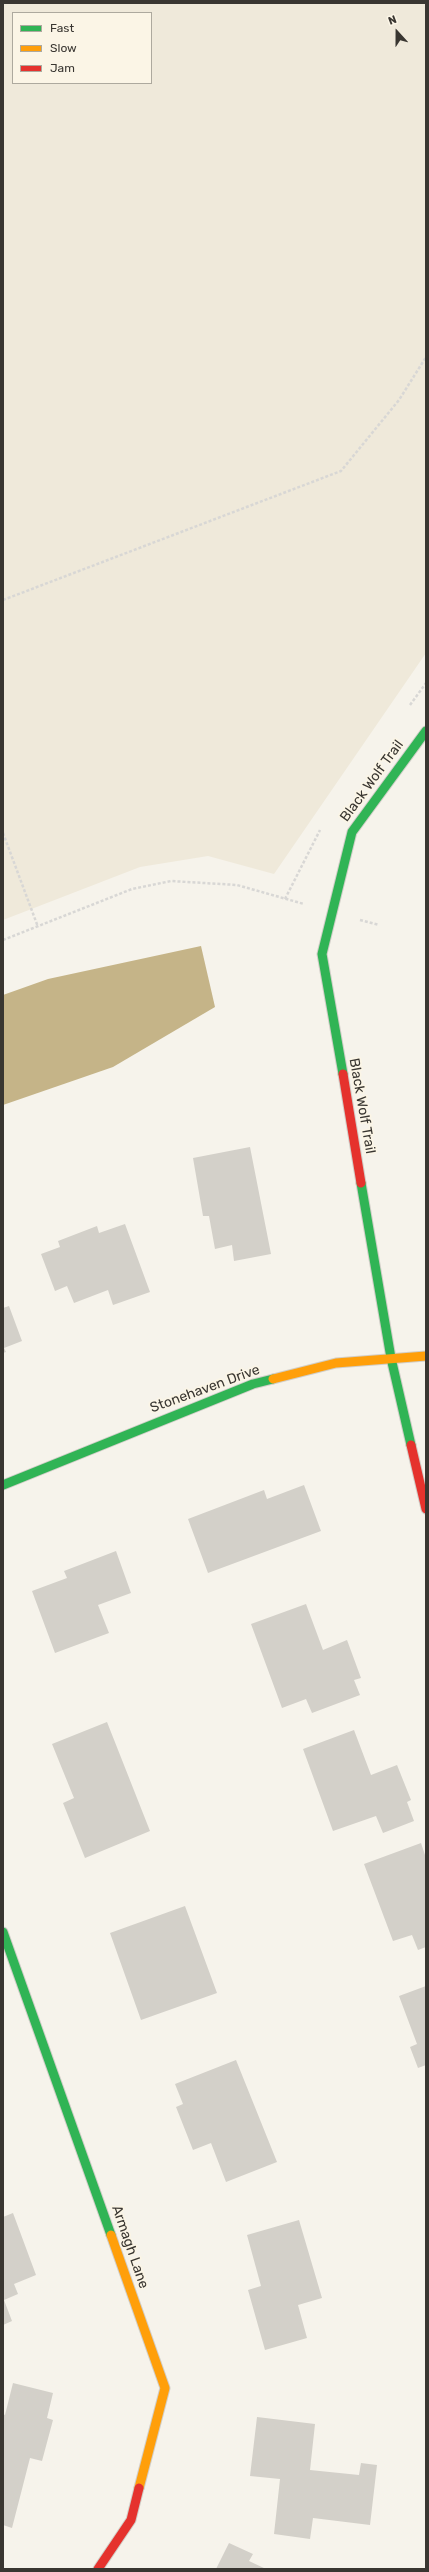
<!DOCTYPE html>
<html>
<head>
<meta charset="utf-8">
<style>
	body { margin:0 }
	#map { position:relative; width:429px; height:2572px; overflow:hidden; background:#f6f3eb; font-family:Rubik,sans-serif }
	canvas { display:block }
	.frame { position:absolute; inset:0; border:4px solid #393631; pointer-events:none }
	.legend { position:absolute; left:12px; top:12px; width:140px; height:72px; box-sizing:border-box; background:#fbf5e6; border:1px solid #ada99e; margin:0; padding:5px 7px; list-style:none; font-size:12px; color:#393631 }
	.legend li { display:flex; align-items:center; gap:8px; height:20px }
	.legend b { width:20px; border:1px solid #ada99e }
	.north { position:absolute; left:377px; top:12px; width:40px; height:40px; -webkit-text-stroke:3px #fbf5e6; paint-order:stroke; rotate:339deg; font-size:11px; font-weight:700; line-height:16px; text-align:center; color:#393631 }
	.north::after { content:''; display:block; margin:auto; width:14px; height:18px; background:#393631; clip-path:polygon(50% 0,100% 100%,50% 72%,0 100%) }
</style>
</head>
<body>
<div id="map">
<canvas width="429" height="2572"></canvas>
<div class="frame"></div>
<ul class="legend">
<li><b style="height:5px;background:#30b455"></b>Fast</li>
<li><b style="height:5px;background:#ff9f0a"></b>Slow</li>
<li><b style="height:5px;background:#e5322d"></b>Jam</li>
</ul>
<div class="north">N</div>
</div>
<script>
const ctx = document.querySelector('canvas').getContext('2d');
ctx.lineJoin = 'round';
function paint(path, color) {
  ctx.fillStyle = color;
  ctx.fill(path, 'evenodd');
}
function stroke(path, color, width, dash) {
  ctx.strokeStyle = color;
  ctx.lineWidth = width;
  ctx.lineCap = dash ? 'butt' : 'round';
  ctx.setLineDash(dash || []);
  ctx.stroke(path);
}
function drawText(font, color, halo, rows, align = 'center') {
  ctx.font = font + ' Rubik,sans-serif';
  ctx.lineWidth = 3.5;
  ctx.setLineDash([]);
  ctx.textBaseline = 'middle';
  ctx.strokeStyle = halo;
  ctx.fillStyle = color;
  for (const [text, x, y, turn = 0] of rows) {
    ctx.save();
    ctx.translate(x, y);
    ctx.rotate((+turn || 0) * Math.PI / 180);
    ctx.textAlign = isNaN(turn) ? turn : align;
    if (halo) ctx.strokeText(text, 0, 0);
    ctx.fillText(text, 0, 0);
    ctx.restore();
  }
}
const built = new Path2D(`
	M3 3H426V653L274 874 208 856 140 867 3 920ZM13 13H151V83H13Z`);
const water = new Path2D(`
	M201 946 215 1007 113 1067 3 1105V995L48 979Z`);
const building = new Path2D(`
	M250 1147 271 1254 234 1261 232 1245 215 1249 209 1216H203L193 1158Z
	M125 1224 150 1292 113 1305 108 1290 74 1303 67 1286 55 1291 41 1254 60 1247 58 1241 97 1226 99 1233Z
	M9 1306 22 1341 4 1348 6 1352 3 1353V1308Z
	M304 1485 321 1531 208 1573 188 1519 264 1490 267 1499Z
	M116 1551 131 1593 98 1605 109 1633 55 1653 32 1591 67 1578 64 1571Z
	M306 1604 323 1650 347 1640 361 1678 354 1680 360 1695 312 1713 306 1699 282 1708 251 1624Z
	M107 1722 150 1831 85 1858 63 1803 74 1798 52 1744Z
	M354 1730 371 1775 397 1765 411 1800 407 1802 414 1821 383 1833 376 1816 333 1831 303 1749Z
	M421 1843 426 1858V1947L418 1950 412 1935 393 1941 364 1864Z
	M185 1906 217 1993 141 2020 110 1933Z
	M426 1986V2065L418 2068 410 2047 417 2044 399 1996Z
	M236 2060 277 2162 226 2182 211 2143 193 2150 176 2107 183 2104 175 2084Z
	M13 2213 36 2275 14 2284 18 2294 4 2300 12 2321 3 2325V2217Z
	M299 2220 322 2298 298 2305 307 2338 265 2350 248 2290 261 2286 247 2235Z
	M13 2383 53 2393 47 2418 53 2420 42 2461 30 2458 12 2528 3 2525V2414L5 2415Z
	M257 2417 315 2424 310 2470 359 2475 361 2463 377 2465 370 2525 313 2518 310 2539 274 2534 280 2479 250 2476Z
	M229 2543 253 2554 249 2561 266 2569H216Z`);
const path = new Path2D(`
	M3 600 341 471 399 400 426 357
	M410 705 426 683
	M3 833 38 927
	M285 899 320 830
	M360 920 379 925
	M3 940 132 889 171 881 237 885 304 904`);
const fast = new Path2D(`
	M343 1074 322 954 352 832 426 731
	M361 1183 391 1358 411 1445
	M3 1485 253 1384 273 1379
	M3 1932 111 2235`);
const slow = new Path2D(`
	M273 1379 336 1363 426 1356
	M111 2235 165 2388 139 2488`);
const jam = new Path2D(`
	M343 1074 361 1183
	M411 1445 426 1509
	M98 2569 131 2520 139 2488`);
const streetNames = [
	["Black Wolf Trail",372,781,-54],
	["Black Wolf Trail",362,1106,80],
	["Stonehaven Drive",205,1389,-20],
	["Armagh Lane",130,2247,71]
];
paint(built, '#efe9da');
paint(water, '#c5b488');
paint(building, '#d3d0c9');
stroke(fast, '#d1cec8', 11);
stroke(slow, '#d1cec8', 11);
stroke(jam, '#d1cec8', 11);
stroke(path, '#d8d7d5', 2.5, [3, 2]);
stroke(fast, '#30b455', 9);
stroke(slow, '#ff9f0a', 9);
stroke(jam, '#e5322d', 9);
drawText('14px', '#393631', '#fbf5e6', streetNames);
</script>
</body>
</html>
